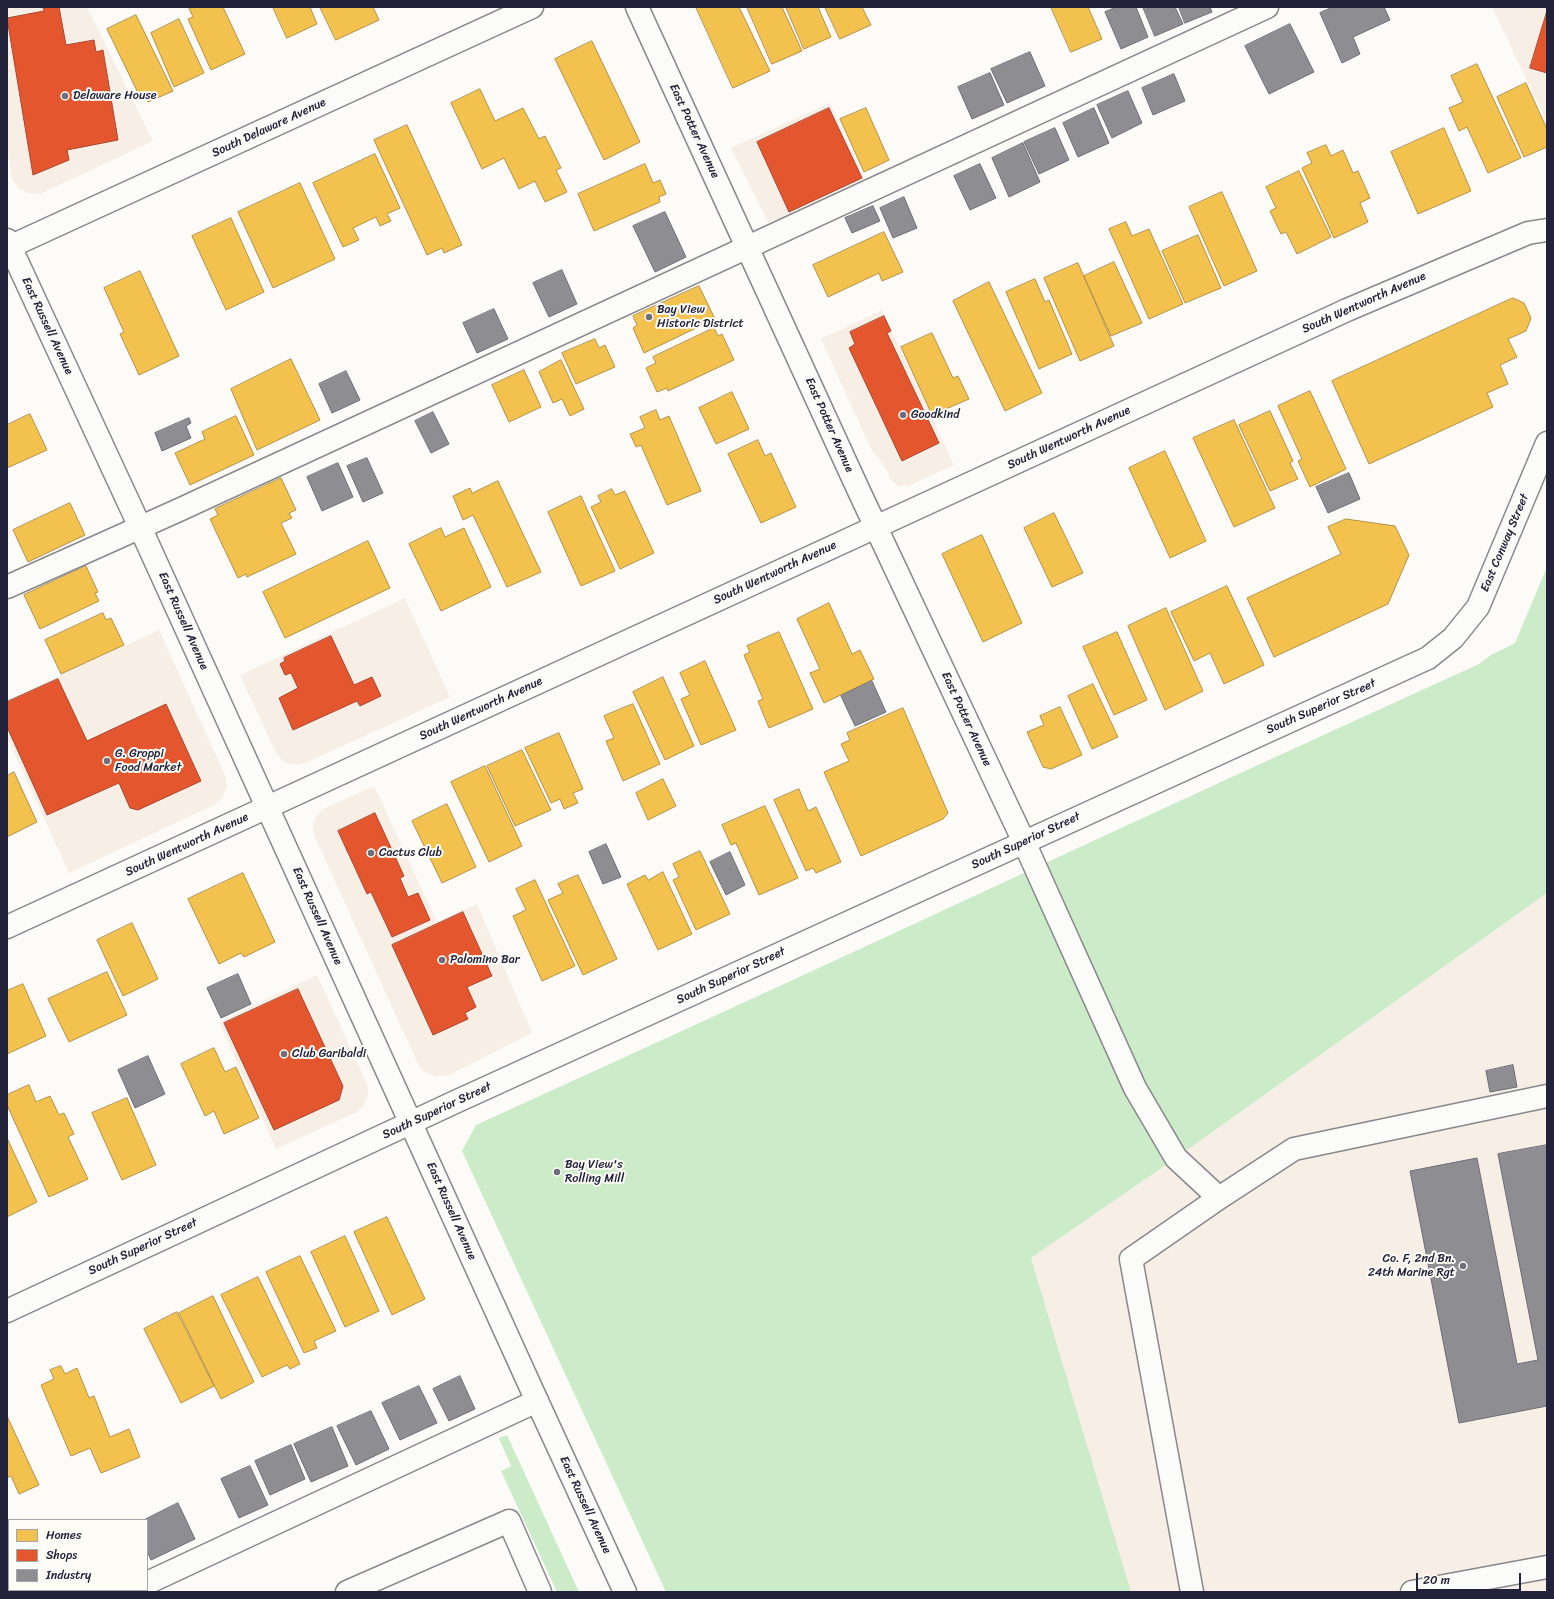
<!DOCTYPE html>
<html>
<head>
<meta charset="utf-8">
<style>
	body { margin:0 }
	#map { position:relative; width:1554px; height:1599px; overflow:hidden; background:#fcfbf8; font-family:Sriracha,sans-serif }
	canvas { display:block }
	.frame { position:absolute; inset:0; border:8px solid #22223b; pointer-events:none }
	.legend { position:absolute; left:8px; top:1519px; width:140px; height:72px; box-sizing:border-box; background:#fdfcf7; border:1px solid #a5a5ac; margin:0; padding:5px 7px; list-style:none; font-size:12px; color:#22223b }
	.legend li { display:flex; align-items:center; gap:8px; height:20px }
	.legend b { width:20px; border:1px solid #a5a5ac }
	.scale { position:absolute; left:1416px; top:1573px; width:105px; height:18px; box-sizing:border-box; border:2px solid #22223b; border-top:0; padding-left:5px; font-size:12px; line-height:14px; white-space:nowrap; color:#22223b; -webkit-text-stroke:3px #fdfcf7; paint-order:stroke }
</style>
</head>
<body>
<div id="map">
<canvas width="1554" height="1599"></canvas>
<div class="frame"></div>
<ul class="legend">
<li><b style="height:11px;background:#f2c14e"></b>Homes</li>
<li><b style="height:11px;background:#e4572e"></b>Shops</li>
<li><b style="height:11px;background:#8d8d92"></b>Industry</li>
</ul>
<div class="scale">20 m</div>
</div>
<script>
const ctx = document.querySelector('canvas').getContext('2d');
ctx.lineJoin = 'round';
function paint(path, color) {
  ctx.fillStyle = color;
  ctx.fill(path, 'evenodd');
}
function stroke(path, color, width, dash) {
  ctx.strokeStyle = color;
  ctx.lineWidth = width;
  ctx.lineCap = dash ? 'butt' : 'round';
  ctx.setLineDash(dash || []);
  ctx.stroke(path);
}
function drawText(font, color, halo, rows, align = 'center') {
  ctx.font = font + ' Sriracha,sans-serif';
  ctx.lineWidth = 4;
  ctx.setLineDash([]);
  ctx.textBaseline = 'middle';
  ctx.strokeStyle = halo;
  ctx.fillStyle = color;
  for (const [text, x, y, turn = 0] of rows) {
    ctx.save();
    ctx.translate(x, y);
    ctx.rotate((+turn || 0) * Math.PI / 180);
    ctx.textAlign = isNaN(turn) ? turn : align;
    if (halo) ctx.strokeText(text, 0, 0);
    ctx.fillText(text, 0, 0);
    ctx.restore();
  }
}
const built = new Path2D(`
	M7 7H87L153 141 40 194 28 193 18 188 12 178 7 147Z
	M1492 7H1547V123Z
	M830 103 865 179 769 224 731 148Z
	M882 310 954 465 908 486H898L892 481 885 467 871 449 821 339Z
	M405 598 450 697 303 764 292 765 283 761 276 753 240 675Z
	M159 630 225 775 227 787 222 798 214 805 69 873 7 737V700Z
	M374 786 437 922 477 904 532 1033 447 1076H435L423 1071 418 1064 314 835 313 824 317 815 323 809Z
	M1547 893V1592H1131L1031 1258 1176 1158Z
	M317 975 368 1086V1096L364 1105 357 1112 276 1149 219 1022Z`);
const green = new Path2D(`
	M1547 567V893L1176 1158 1031 1258 1131 1592H666L462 1151 476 1125C811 973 1144 816 1479 664L1491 655 1515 643Z
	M507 1435 579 1592H557L501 1471 511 1466 499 1438Z`);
const homes = new Path2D(`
	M192 7H223L245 54 211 70 188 19 193 17 189 8Z
	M273 7H310L317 24 287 38Z
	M320 7H373L379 20 336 40Z
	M696 7H739L770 71 733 88Z
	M747 7H782L802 51 772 64Z
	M786 7H818L831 37 804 49Z
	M825 7H862L871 25 840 39Z
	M1051 7H1088L1102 39 1071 52Z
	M136 15 173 91 148 102 145 95 140 97 107 29Z
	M179 19 204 73 174 87 151 33Z
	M592 41 640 142 604 160 555 59Z
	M1477 64 1521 158 1488 173 1467 127 1459 131 1449 108 1463 102 1451 76Z
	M1526 83 1547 129V147L1524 157 1497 97Z
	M480 89 495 121 523 108 539 139 545 136 561 168 556 170 567 192 545 202 535 181 519 189 504 158 482 169 451 103Z
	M866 108 889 160 864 172 840 119Z
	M407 125 462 245 444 253 442 248 427 255 374 140Z
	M1444 128 1471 191 1418 214 1391 152Z
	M1326 145 1331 156 1343 150 1353 173 1358 171 1370 198 1360 203 1368 222 1334 238 1302 168 1312 163 1307 153Z
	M375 154 400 208 387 214 391 221 380 226 376 217 353 228 359 240 343 247 313 183Z
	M645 164 653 183 660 180 666 194 659 197 660 202 594 231 578 194Z
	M1299 171 1331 237 1297 254 1286 232 1281 234 1270 211 1276 208 1266 187Z
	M300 183 335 259 273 288 238 212Z
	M1222 192 1257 271 1224 286 1189 207Z
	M231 218 264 292 226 310 192 236Z
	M1126 222 1132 236 1149 229 1183 304 1149 319 1109 229Z
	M884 232 903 272 882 281 879 273 828 297 813 265Z
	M1198 235 1221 288 1185 303 1162 251Z
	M1114 262 1142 323 1111 336 1084 276Z
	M1078 263 1114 346 1080 361 1044 278Z
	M140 271 179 356 139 375 120 334 124 332 104 288Z
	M1035 279 1045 302 1049 300 1072 354 1039 369 1006 292Z
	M989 282 1042 393 1005 411 953 301Z
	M699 286 715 319 644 353 633 328 637 325 633 316Z
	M1513 298 1524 303 1531 318 1526 331 1508 339 1517 357 1500 365 1508 384 1487 393 1493 407 1369 464 1332 381Z
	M714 328 718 336 722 334 734 360 668 391 667 388 657 392 646 368 656 363 653 357Z
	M932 333 953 378 958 376 969 399 932 415 901 347Z
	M595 339 599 348 605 345 615 367 576 384 562 353Z
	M291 359 320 420 257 450 231 389Z
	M561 360 584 409 570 416 562 399 553 403 539 372Z
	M524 370 541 407 509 422 492 385Z
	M1310 391 1346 469 1310 487 1298 461 1302 459 1278 406Z
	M732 392 749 429 716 444 699 408Z
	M656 410 660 420 669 416 701 491 667 505 641 445 636 447 630 434 645 428 640 417Z
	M1270 411 1293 461 1290 463 1298 479 1270 491 1239 425Z
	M30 414 47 450 7 468V425Z
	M236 416 254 455 190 485 175 453 205 439 202 432Z
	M1234 420 1275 508 1234 527 1193 438Z
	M758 440 765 456 771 453 796 507 761 523 728 454Z
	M1165 451 1206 541 1170 558 1129 468Z
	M281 478 296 510 289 513 292 518 281 523 296 554 247 577 246 574 238 578 210 519 218 515 215 509Z
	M498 481 541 572 507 587 473 515 463 520 453 496 470 488 472 493Z
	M612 489 615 495 625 491 654 553 620 569 591 507 601 502 598 496Z
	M581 496 615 571 581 586 548 512Z
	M70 503 85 535 28 562 13 530Z
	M1054 513 1083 573 1052 587 1024 528Z
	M1346 519 1395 526 1409 555 1388 604 1274 657 1247 598 1341 554 1328 527Z
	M441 528 445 537 464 528 491 587 441 611 409 544Z
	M982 535 1022 623 983 642 942 554Z
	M368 541 390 588 285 638 263 592Z
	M86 566 98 592 95 593 99 601 40 629 24 595Z
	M1227 586 1264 665 1224 684 1210 653 1194 661 1171 612Z
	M829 603 852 654 860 650 874 679 824 703 810 673 820 669 797 619Z
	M1166 608 1203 691 1165 710 1128 626Z
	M103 613 106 620 111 618 124 645 61 674 45 640Z
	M779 632 813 709 769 728 758 701 763 699 744 655 750 652 747 646Z
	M1117 632 1147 700 1114 715 1083 647Z
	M705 661 736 730 701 745 681 699 690 695 680 673Z
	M663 677 694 746 665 760 633 692Z
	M1093 684 1118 737 1092 749 1068 696Z
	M633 704 660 764 623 781 606 741 614 738 604 716Z
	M1060 707 1082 755 1051 769 1043 767 1027 732 1044 725 1040 716Z
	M903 708 948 813 943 819 861 856 824 772 849 761 841 744 850 740 847 733Z
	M559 733 583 789 573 793 578 803 564 809 560 799 551 803 525 748Z
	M522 750 551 810 515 826 487 766Z
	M485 766 522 846 489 862 451 782Z
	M14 772 37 822 7 837V776Z
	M663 779 676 806 648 820 636 793Z
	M799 789 808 811 816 807 841 862 816 873 813 868 806 871 774 800Z
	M447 804 476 867 442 883 412 821Z
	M765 806 798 878 759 895 736 843 731 845 722 825Z
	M700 851 730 914 696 930 673 880 679 877 673 864Z
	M663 872 692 934 658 950 627 884 645 875 648 880Z
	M243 873 275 942 244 957 241 953 219 964 188 899Z
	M578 875 617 959 583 975 548 900 563 893 558 884Z
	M535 880 575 966 542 981 513 916 526 910 516 889Z
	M132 923 158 979 123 996 97 940Z
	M107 972 127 1015 69 1042 48 999Z
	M23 984 46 1036 7 1054V991Z
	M214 1048 225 1072 236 1067 259 1118 224 1134 214 1111 205 1116 181 1064Z
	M29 1085 36 1102 50 1096 59 1115 64 1113 74 1134 68 1137 88 1179 49 1197 7 1105V1095Z
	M127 1098 156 1165 122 1180 92 1113Z
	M7 1138 37 1202 7 1217Z
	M387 1217 425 1299 392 1315 354 1232Z
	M345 1236 379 1311 345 1327 311 1252Z
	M300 1256 336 1331 314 1341 317 1348 304 1353 266 1272Z
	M258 1277 300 1364 290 1369 287 1365 262 1377 221 1295Z
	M213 1296 254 1382 221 1399 179 1313Z
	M177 1312 214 1386 181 1403 144 1329Z
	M61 1366 65 1374 77 1368 89 1398 94 1396 110 1437 129 1429 140 1457 101 1473 90 1448 71 1456 41 1385 54 1379 50 1370Z
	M7 1416 39 1485 19 1494 11 1476 7 1478Z`);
const shops = new Path2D(`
	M43 7H59L66 45 94 40 96 52 103 50 118 140 67 150 69 160 33 175 7 18 44 11Z
	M1547 11V73L1530 68Z
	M829 108 862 178 789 212 757 142Z
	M884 316 891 331 887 333 939 443 902 461 849 348 855 344 850 332Z
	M331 636 354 685 372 677 381 696 360 706 357 701 293 730 279 698 298 688 291 673 285 675 280 664 285 661 284 658Z
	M58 679 87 741 166 704 201 781 138 810 130 808 119 783 47 815 7 727V702Z
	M375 813 404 876 400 878 408 897 418 893 430 920 392 937 371 892 367 894 338 831Z
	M463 912 492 976 467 987 476 1007 465 1013 468 1019 433 1035 392 945Z
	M298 989 343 1086 339 1100 274 1130 224 1023Z`);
const industry = new Path2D(`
	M1117 7H1136L1148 37 1121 49 1105 12Z
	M1143 7H1175L1183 24 1155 36Z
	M1179 7H1210L1212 12 1185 23Z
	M1333 7H1384L1390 20 1353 37 1360 54 1342 63 1320 13Z
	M1290 24 1314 72 1269 94 1245 46Z
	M1030 52 1045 86 1007 103 991 69Z
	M990 73 1004 105 972 119 958 87Z
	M1174 74 1185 101 1153 115 1142 88Z
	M1128 91 1142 123 1112 138 1097 105Z
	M1094 108 1109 143 1078 157 1063 123Z
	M1055 128 1069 160 1039 174 1024 142Z
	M1023 143 1040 182 1009 197 992 158Z
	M980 164 996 198 970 210 954 176Z
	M904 197 917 228 893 238 880 208Z
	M873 206 880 221 852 233 845 218Z
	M665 212 686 257 655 272 633 226Z
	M562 270 577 304 549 317 533 283Z
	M494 309 508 339 477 353 463 323Z
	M346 371 360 400 332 413 319 384Z
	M433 412 449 444 431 453 415 421Z
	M189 418 191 423 186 426 191 438 162 451 155 433Z
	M367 458 383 493 363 502 347 466Z
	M338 463 353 497 322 511 307 477Z
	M1349 473 1360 499 1328 513 1316 487Z
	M872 681 886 712 855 726 841 696Z
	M606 844 621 877 603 884 589 852Z
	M730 852 745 885 726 895 710 862Z
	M238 974 251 1004 221 1018 207 988Z
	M148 1056 165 1094 135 1108 118 1070Z
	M1513 1065 1517 1087 1490 1092 1486 1071Z
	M1547 1145V1406L1459 1423 1410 1171 1477 1158 1517 1364 1538 1360 1498 1154Z
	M460 1376 475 1409 449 1421 433 1389Z
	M419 1386 437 1423 400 1440 382 1403Z
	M371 1411 389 1449 356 1465 337 1426Z
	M332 1427 348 1466 311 1482 294 1444Z
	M291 1445 305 1479 270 1495 255 1461Z
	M250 1466 268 1505 239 1518 221 1479Z
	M178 1503 195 1539 151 1560 147 1551V1520H144Z`);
const minor = new Path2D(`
	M637 7 858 489 1024 842 1135 1088 1176 1158 1219 1198
	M7 248 532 7
	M7 587 179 510 1267 7
	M7 927 1347 310 1528 233 1547 230
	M7 1311 453 1103 1428 658 1453 638 1478 607 1547 443
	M147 1583 537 1401
	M128 1592 133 1590
	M347 1592 509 1521 540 1592
	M1192 1592 1131 1259 1219 1198 1294 1149 1547 1096
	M1412 1592 1547 1567`);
const major = new Path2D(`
	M7 240 140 527 537 1401 625 1592`);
const markers = [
	[65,96,4,"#6e6e7d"],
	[649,317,4,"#6e6e7d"],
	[903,415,4,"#6e6e7d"],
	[107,761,4,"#6e6e7d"],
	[371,853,4,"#6e6e7d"],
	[442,960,4,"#6e6e7d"],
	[284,1054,4,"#6e6e7d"],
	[557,1172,4,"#6e6e7d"],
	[1463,1266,4,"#6e6e7d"]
];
const poiNames = [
	["Delaware House",73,96],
	["Bay View",657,310],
	["Historic District",657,324],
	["Goodkind",911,415],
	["G. Groppi",115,754],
	["Food Market",115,768],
	["Cactus Club",379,853],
	["Palomino Bar",450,960],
	["Club Garibaldi",292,1054],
	["Bay View's",565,1165],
	["Rolling Mill",565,1179],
	["Co. F, 2nd Bn.",1455,1259,"right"],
	["24th Marine Rgt",1455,1273,"right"]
];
const streetNames = [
	["South Delaware Avenue",269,128,-25],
	["East Potter Avenue",694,131,65],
	["South Wentworth Avenue",1364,303,-24],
	["East Russell Avenue",47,326,65],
	["East Potter Avenue",829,425,66],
	["South Wentworth Avenue",1069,438,-25],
	["East Conway Street",1505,543,-67],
	["South Wentworth Avenue",775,573,-25],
	["East Russell Avenue",183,621,66],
	["South Superior Street",1321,707,-24],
	["South Wentworth Avenue",481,709,-25],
	["East Potter Avenue",966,719,65],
	["South Superior Street",1026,841,-25],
	["South Wentworth Avenue",187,845,-25],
	["East Russell Avenue",317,916,66],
	["South Superior Street",731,976,-25],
	["South Superior Street",437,1111,-25],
	["East Russell Avenue",451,1211,66],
	["South Superior Street",143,1247,-25],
	["East Russell Avenue",585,1505,65]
];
paint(built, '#f7eee6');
paint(green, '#ccebc9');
paint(homes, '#f2c14e');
stroke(homes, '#b49148', 1);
paint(shops, '#e4572e');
stroke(shops, '#aa4732', 1);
paint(industry, '#8d8d92');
stroke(industry, '#6d6d78', 1);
stroke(minor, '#88888c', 25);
stroke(major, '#88888c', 25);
stroke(minor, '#fbfbf9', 22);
stroke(major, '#fbfbf9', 22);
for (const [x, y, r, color] of markers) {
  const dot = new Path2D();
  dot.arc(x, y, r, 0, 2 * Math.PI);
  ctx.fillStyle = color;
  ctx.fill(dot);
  stroke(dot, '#fdfcf7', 1.5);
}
drawText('12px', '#22223b', '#fdfcf7', poiNames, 'left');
drawText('12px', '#22223b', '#fdfcf7', streetNames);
</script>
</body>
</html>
